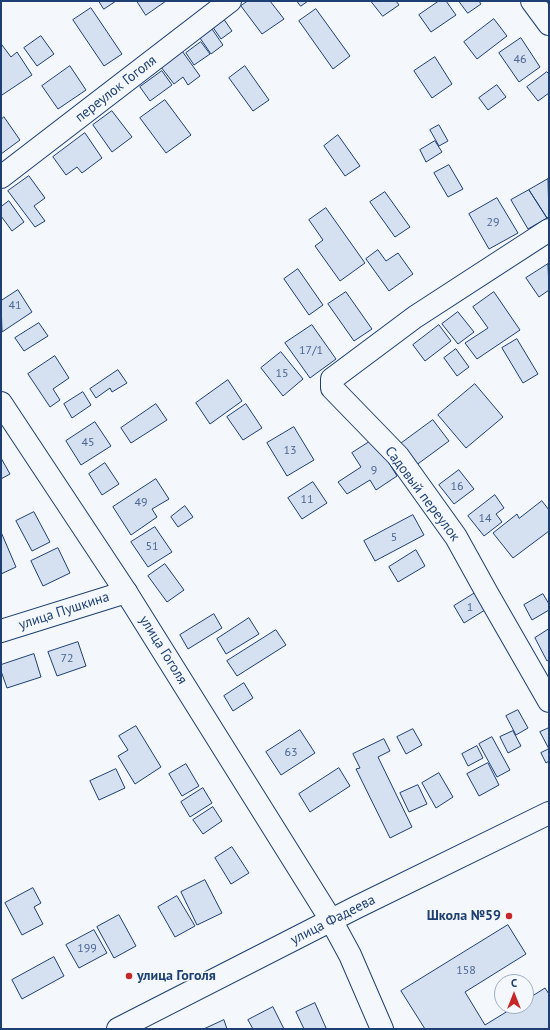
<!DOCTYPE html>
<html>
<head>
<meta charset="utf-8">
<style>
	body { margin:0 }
	#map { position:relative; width:550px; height:1030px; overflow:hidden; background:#f4f7fb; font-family:"PT Sans",sans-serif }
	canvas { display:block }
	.frame { position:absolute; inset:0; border:2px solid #1d3f73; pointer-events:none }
	.north { position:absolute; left:494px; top:974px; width:40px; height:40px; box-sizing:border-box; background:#f4f7fb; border:1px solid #9eadc5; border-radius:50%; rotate:0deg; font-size:11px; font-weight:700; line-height:16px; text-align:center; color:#1d3f73 }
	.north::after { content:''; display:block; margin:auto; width:14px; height:18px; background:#c62828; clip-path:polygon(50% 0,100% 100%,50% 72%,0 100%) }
</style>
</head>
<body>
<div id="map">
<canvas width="550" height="1030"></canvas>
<div class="frame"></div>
<div class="north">С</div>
</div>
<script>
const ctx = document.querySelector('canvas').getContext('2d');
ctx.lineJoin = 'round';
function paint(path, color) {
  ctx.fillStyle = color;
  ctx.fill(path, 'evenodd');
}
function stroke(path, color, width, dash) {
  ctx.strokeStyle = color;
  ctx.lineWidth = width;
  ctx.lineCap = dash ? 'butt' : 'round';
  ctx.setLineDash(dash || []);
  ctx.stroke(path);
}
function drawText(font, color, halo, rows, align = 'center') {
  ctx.font = font + ' "PT Sans",sans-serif';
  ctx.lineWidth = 3;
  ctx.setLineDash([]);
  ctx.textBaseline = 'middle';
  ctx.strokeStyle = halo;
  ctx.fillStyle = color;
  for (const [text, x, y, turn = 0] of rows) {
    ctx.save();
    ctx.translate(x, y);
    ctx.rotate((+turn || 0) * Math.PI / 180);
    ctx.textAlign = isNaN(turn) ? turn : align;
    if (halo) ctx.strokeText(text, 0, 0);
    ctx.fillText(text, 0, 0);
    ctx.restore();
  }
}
const building = new Path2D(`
	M99 1H116L104 9Z
	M137 1H166L146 15Z
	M248 1H270L284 19 262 34 241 6Z
	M297 1H308L301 6Z
	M371 1H396L399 5 383 16Z
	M439 1H446L456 15 431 32 419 15Z
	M459 1H479L481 4 468 13Z
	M91 8 122 54 104 66 73 20Z
	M316 9 350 56 333 69 299 21Z
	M223 18 232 31 221 39 212 26Z
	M494 19 507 36 477 59 464 42Z
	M212 29 223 45 211 54 200 38Z
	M41 36 54 54 37 66 24 48Z
	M521 38 540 67 519 82 499 53Z
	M201 42 210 54 194 65 186 53Z
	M2 45 11 57 17 52 32 75 2 95 1 94V46Z
	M182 51 200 76 188 85 183 77 174 84 161 67Z
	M435 57 452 84 432 98 414 71Z
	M70 66 86 90 58 109 42 86Z
	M245 66 269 100 253 111 229 78Z
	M162 71 172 85 150 101 140 87Z
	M547 72 549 74V93L538 101 527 87Z
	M497 85 506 97 488 110 479 98Z
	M165 100 191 135 166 153 140 118Z
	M112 111 132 137 112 152 93 125Z
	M4 117 20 140 1 154V120Z
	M439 125 448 141 439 146 430 130Z
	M85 133 102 158 82 173 77 167 66 175 53 157Z
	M338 135 360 166 345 176 324 146Z
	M435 141 442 152 426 162 420 150Z
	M449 165 463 189 448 197 434 173Z
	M29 176 45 198 34 206 45 221 35 227 8 191Z
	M548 179 549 217 547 218 529 190Z
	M529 190 547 218 528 229 511 200Z
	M385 192 410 227 395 237 370 202Z
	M497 198 518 233 489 249 469 214Z
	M9 201 24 222 12 231 1 216V207Z
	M326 208 365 263 340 281 315 246 323 240 309 220Z
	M378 250 386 261 398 253 413 274 389 291 366 259Z
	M548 264 549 290 539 297 526 278Z
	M298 269 323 305 309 315 284 279Z
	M18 290 32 312 2 332 1 301Z
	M346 292 372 329 354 341 328 304Z
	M494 292 520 330 477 359 465 343 488 328 473 307Z
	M458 312 474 332 458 344 442 324Z
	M39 323 48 336 24 351 15 338Z
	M312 325 336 359 310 378 285 343Z
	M439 325 451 341 425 361 413 345Z
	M517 339 538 374 523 383 502 348Z
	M456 349 469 367 457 376 444 358Z
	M281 352 303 379 283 396 261 368Z
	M55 356 69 378 53 389 60 400 50 407 28 374Z
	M118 370 127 383 112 392 110 388 96 398 90 389Z
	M228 380 242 401 210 424 196 403Z
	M475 384 503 417 466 448 438 415Z
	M83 392 91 405 72 418 64 404Z
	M156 404 167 420 131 443 121 428Z
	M246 404 262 428 243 440 227 417Z
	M433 420 449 441 415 466 399 445Z
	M95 422 111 446 81 465 66 441Z
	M294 427 314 460 287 476 267 443Z
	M374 439 397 476 376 490 370 480 347 494 338 482 361 467 352 453Z
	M1 458 10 474 1 479Z
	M105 463 119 484 102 495 89 474Z
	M459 470 474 489 454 504 439 485Z
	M156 479 169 499 152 509 157 517 131 535 113 507Z
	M313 482 327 503 302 519 288 498Z
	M495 495 504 508 496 514 502 522 484 536 468 516Z
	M542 501 549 510V531L513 558 493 533 517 514 519 518Z
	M185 506 193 517 178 527 171 517Z
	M34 512 50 542 32 551 16 521Z
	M413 515 424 535 375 561 364 541Z
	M155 527 172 552 148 567 131 542Z
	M1 532 16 567 1 574Z
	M58 548 70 573 43 586 31 561Z
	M416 550 425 566 398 582 389 567Z
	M165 564 184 590 167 602 148 576Z
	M475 593 485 610 464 623 454 606Z
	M543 594 549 604V610L532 620 524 605Z
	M214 614 222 628 188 649 180 635Z
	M249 618 259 634 226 654 217 639Z
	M549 629V660L547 661 535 638Z
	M276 630 286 645 237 676 227 661Z
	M78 642 86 666 57 676 48 652Z
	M34 654 41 677 7 688 1 671V665Z
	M244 683 253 698 233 711 224 696Z
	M518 710 528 728 516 735 506 716Z
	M136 726 161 767 135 784 118 756 128 750 119 736Z
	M549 728V749L540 732Z
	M413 729 422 745 406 754 397 737Z
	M300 730 315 753 281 775 266 752Z
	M513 731 521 746 508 753 500 737Z
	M492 737 510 770 497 777 479 744Z
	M384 739 390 751 378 757 412 827 390 838 356 769 360 768 353 754Z
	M477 746 483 758 468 766 462 754Z
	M549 749V761L546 763 541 753Z
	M488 763 499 785 479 796 467 774Z
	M186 764 199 786 182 796 169 774Z
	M339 768 350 786 310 812 299 794Z
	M116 769 125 788 99 800 90 781Z
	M439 773 453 797 436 808 422 783Z
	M418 785 427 804 409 812 400 793Z
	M203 788 212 803 190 817 181 802Z
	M213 807 222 821 203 834 193 820Z
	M232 847 249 873 231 884 215 858Z
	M205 880 222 913 197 925 181 892Z
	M33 888 41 903 34 907 43 924 22 935 5 903Z
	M177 896 195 926 175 937 158 907Z
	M119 915 136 946 114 958 97 927Z
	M508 925 526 954 465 992 485 1025 516 1006H526V1000L545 988 549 994V1029H425L401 991Z
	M94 930 107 953 79 968 66 945Z
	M54 957 64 976 22 999 12 980Z
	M315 1003 326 1028 323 1029H304L296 1012Z
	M273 1007 284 1029H253L248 1020Z
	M224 1020 227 1029H204Z`);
const minor = new Path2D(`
	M532 1 549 24
	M1 177 230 1
	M549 230 415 317 332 379V388L398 456 456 537 487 593 549 701
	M1 631 126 592
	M331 920 350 955 382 1029`);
const major = new Path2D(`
	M1 403 126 592 331 920
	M118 1029 357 907 549 813`);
const markers = [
	[509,916,4,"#c62828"],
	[129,976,4,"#c62828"]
];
const numberNames = [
	["46",520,60],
	["29",493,223],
	["41",15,306],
	["17/1",311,351],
	["15",282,374],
	["45",88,443],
	["13",290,451],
	["9",374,471],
	["16",457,487],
	["11",307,500],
	["49",141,503],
	["14",485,519],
	["5",394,538],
	["51",152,547],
	["1",470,608],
	["72",67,659],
	["63",291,753],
	["199",87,949],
	["158",466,971]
];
const streetNames = [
	["переулок Гоголя",116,89,-38],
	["Садовый переулок",422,494,53],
	["улица Пушкина",64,611,-18],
	["улица Гоголя",163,650,58],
	["улица Фадеева",333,920,-27]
];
const poiNames = [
	["Школа №59",501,916],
	["улица Гоголя",137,976,"left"]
];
paint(building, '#d5e0f0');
stroke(building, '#1d3f73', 1);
stroke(minor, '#1d3f73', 24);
stroke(major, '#1d3f73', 24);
stroke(minor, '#f4f7fb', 22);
stroke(major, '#f4f7fb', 22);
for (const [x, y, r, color] of markers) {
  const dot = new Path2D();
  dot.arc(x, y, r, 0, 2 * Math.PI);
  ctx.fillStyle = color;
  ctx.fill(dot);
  stroke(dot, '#f4f7fb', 1.5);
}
drawText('12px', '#4b6792', null, numberNames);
drawText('14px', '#1d3f73', '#f4f7fb', streetNames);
drawText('bold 14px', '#1d3f73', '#f4f7fb', poiNames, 'right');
</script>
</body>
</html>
